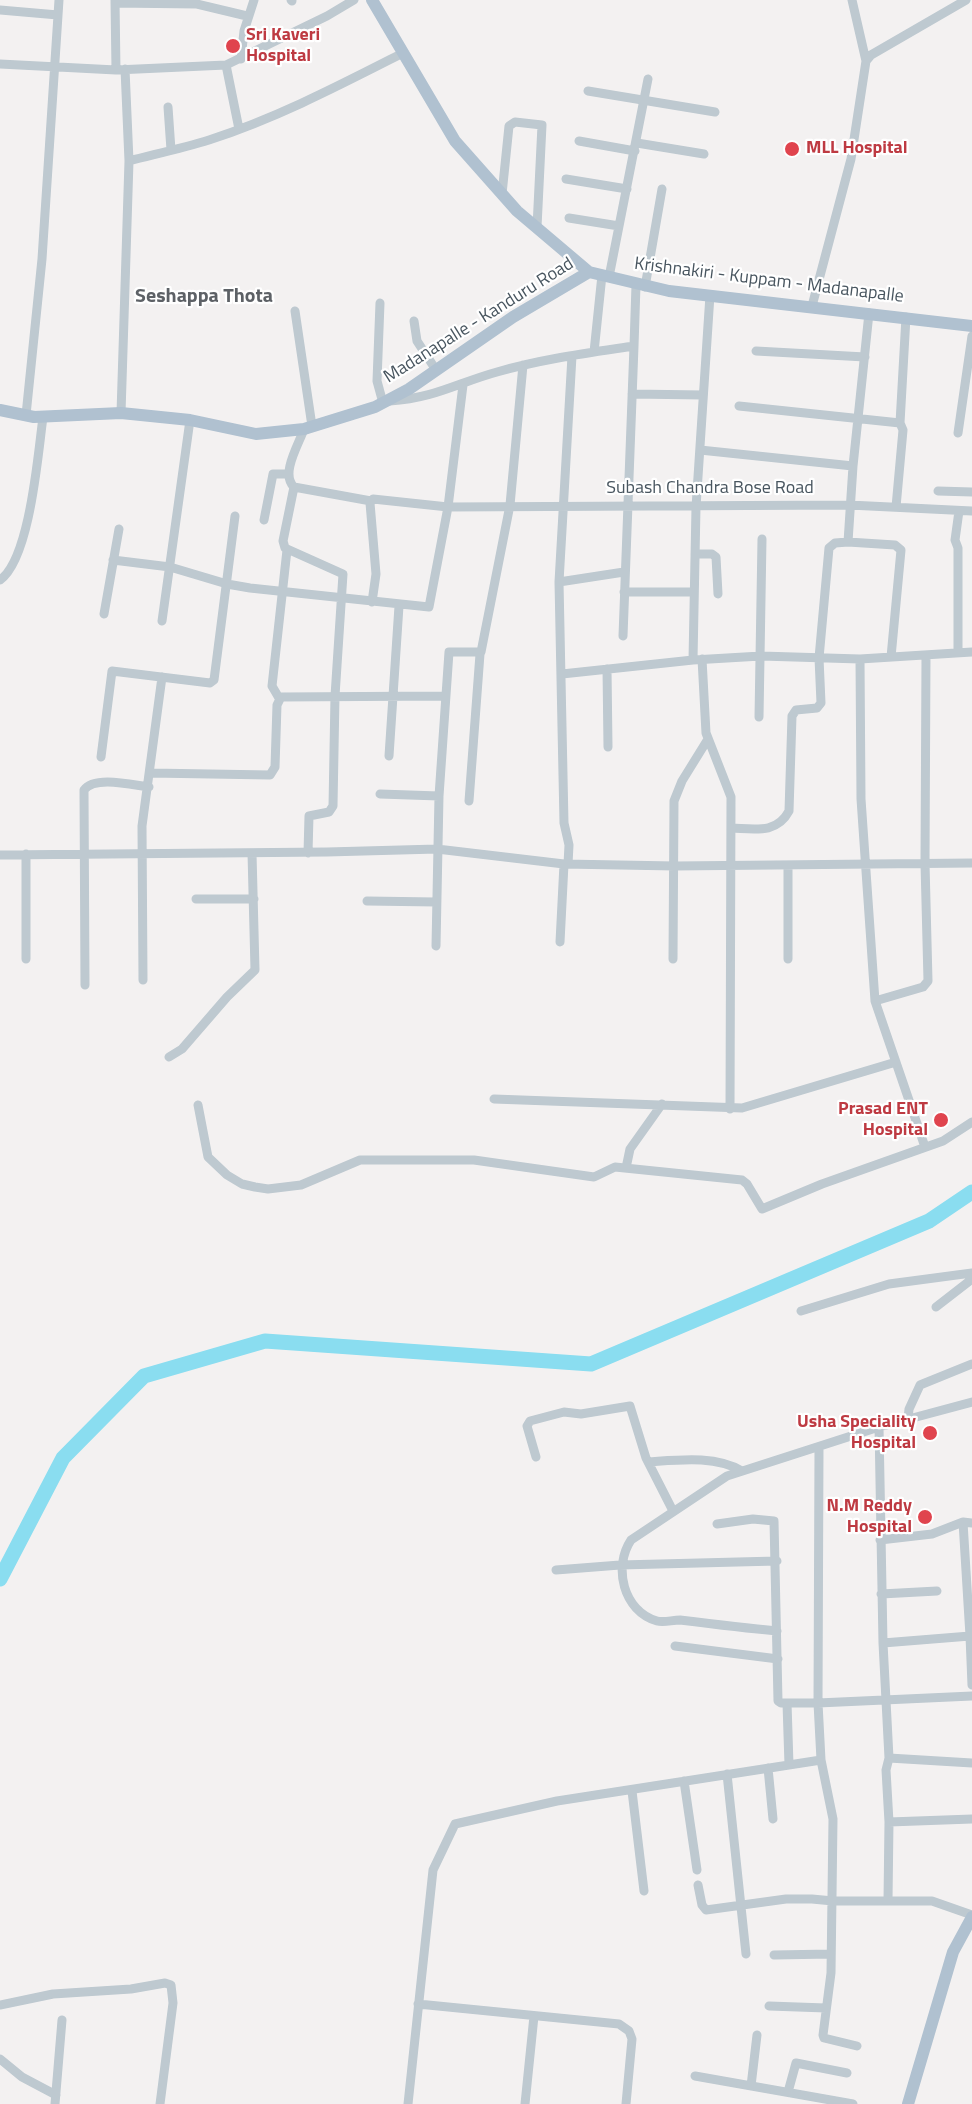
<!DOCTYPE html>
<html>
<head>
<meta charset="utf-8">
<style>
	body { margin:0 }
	canvas { display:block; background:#f3f1f1 }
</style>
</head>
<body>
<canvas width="972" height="2104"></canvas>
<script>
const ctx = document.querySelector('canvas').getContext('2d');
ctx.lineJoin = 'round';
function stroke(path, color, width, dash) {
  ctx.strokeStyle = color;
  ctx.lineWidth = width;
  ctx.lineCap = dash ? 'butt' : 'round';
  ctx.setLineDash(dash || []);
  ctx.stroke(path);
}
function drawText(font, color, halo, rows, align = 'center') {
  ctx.font = font + ' "Titillium Web",sans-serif';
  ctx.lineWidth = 4.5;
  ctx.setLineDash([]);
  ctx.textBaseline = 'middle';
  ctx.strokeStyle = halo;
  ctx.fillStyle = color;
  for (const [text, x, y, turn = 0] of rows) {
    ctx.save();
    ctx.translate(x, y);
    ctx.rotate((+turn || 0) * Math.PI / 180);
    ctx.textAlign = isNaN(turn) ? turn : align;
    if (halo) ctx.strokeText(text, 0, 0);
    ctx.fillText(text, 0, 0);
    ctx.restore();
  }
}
const river = new Path2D(`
	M0 1579 63 1458 144 1376 265 1341 591 1364 929 1221 972 1192`);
const minor = new Path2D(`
	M291 0 292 1
	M852 0 866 61
	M115 3 197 4 247 16
	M0 10 58 15
	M241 59 244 31 254 0
	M0 64 116 70 115 0
	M226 65 239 129
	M125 69 129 161
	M116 70 226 65 327 16 354 0
	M588 91 715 112
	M168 107 171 150
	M579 141 635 151
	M637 143 704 154
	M566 179 627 189
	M502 194 509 126 515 122 542 125 537 227
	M569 218 619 226
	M609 277 648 79
	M645 287 662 189
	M710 295 696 507 693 660 761 656 860 659 972 652
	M380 303 377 381 383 403
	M812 306 851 159 866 61 871 55 966 0
	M295 311 312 426
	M414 321 417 341 436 370
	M634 346 636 285
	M756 351 865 357
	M594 352 602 275
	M632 394 703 395
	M390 401C435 398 457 383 497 372 542 359 588 353 634 346L623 636
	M739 406 900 423 903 430 896 507
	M121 413 129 161C156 154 183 148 209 140 277 118 340 85 403 53
	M26 415 42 259 59 0
	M900 423 906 317
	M304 429C299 444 280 474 294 487L371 501
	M958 433 972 336
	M700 450 853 466 869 313
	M294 487 283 541 285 548 343 574 335 696 333 806 329 812 309 816 308 853
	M938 491 972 492
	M264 520 273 474H288
	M848 542 895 545 901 550 891 657
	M695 554H712L716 557 718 594
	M113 560 170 567 227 584 250 588 429 607 448 507 463 385
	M0 580C30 559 38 454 43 417
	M559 582 572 356
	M624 592H694
	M372 602 376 574 370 503 373 499 448 507 849 505 972 511
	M104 614 119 529
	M162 621 190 420
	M958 653V548L955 540 959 511
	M702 659 706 733 731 797 730 1109
	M860 659 861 799 875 1001 925 1147
	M607 669 608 747
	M562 674 693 660
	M279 698 272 686 287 550
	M759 717 762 539
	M389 756 399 606
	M101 757 112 671 210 683 214 680 235 516
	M151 773 270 775 275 767 277 705 281 697 444 696
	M380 794 439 796
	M469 801 480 654
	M732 828C755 829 777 834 789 811L792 716 796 710 817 708 821 703 819 658 829 548 835 543 848 542 853 466
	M0 855 327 852 437 849 564 864 675 866 972 863
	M568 864 569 845 564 823 559 582 624 572
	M196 899H254
	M367 901 436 902
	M560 942 564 864
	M436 946 439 796 449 652H481L510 505 523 365
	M26 959V854
	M673 959 674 801 682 781 708 739
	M788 959V865
	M143 980 142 826 162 677
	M85 985 84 790C94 775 133 785 149 787
	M875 1001 923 987 928 981 925 863 926 655
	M169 1057 182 1049 227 997 255 970 252 853
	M494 1099 742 1108 896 1062
	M198 1105 208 1157 227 1175 242 1184 255 1187 268 1189 301 1185 360 1160H474L594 1177 615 1167 742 1180 747 1184 762 1209 822 1184 943 1141 972 1122
	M626 1168 630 1149 662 1104
	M936 1307 972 1279
	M801 1311 889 1284 972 1273
	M908 1419 909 1409 920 1385 972 1364
	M879 1427 883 1643
	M536 1457 527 1426 530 1421 564 1412 581 1414 630 1406 646 1458 673 1511
	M648 1462C678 1460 715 1455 742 1471
	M963 1522 970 1636 883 1643 889 1758 972 1763
	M717 1524 753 1519 774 1521 778 1701 781 1703H818L819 1448
	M880 1540 932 1534 963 1522 972 1523
	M556 1570 620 1565 777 1561
	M881 1594 937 1591
	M777 1631C745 1628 712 1624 680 1620 672 1620 664 1623 657 1621 623 1611 613 1567 631 1540L727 1476 879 1427 972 1402
	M970 1636 972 1685
	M675 1646 778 1659
	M787 1703 789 1765
	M821 1760 833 1819 831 1973 823 2035 824 2038 857 2046
	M768 1768 773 1819
	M727 1774 746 1954
	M684 1781 697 1870
	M632 1791 644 1891
	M889 1822 972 1819
	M698 1885 702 1905 706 1910 786 1899H812L833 1901H932L972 1915
	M888 1900 889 1822 886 1770 889 1758
	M774 1955 831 1954
	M418 2004 619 2024 629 2031 632 2039 626 2104
	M0 2005 53 1994 131 1989 165 1983 171 1985 173 2003 160 2104
	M769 2006 826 2008
	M0 2059 22 2077 56 2095
	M695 2076 853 2104
	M751 2086 757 2035
	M788 2092 796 2063 847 2073
	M55 2104 62 2020
	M408 2104 433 1870 455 1824 557 1801 821 1760 818 1703 972 1696
	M525 2104 534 2016`);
const major = new Path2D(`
	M372 0 455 141 517 211 589 272 669 291 972 326
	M0 410 34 417 121 413 190 420 256 434 304 429 375 407 409 389 513 317 589 272
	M908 2104 953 1952 972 1917`);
const markers = [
	[233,46,8,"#e0444e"],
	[792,149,8,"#e0444e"],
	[941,1120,8,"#e0444e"],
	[930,1433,8,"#e0444e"],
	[925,1517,8,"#e0444e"]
];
const healthNames = [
	["Sri Kaveri",246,36,"left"],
	["Hospital",246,57,"left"],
	["MLL Hospital",806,149,"left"],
	["Prasad ENT",928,1110],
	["Hospital",928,1131],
	["Usha Speciality",916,1423],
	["Hospital",916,1444],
	["N.M Reddy",912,1507],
	["Hospital",912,1528]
];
const streetNames = [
	["Krishnakiri - Kuppam - Madanapalle",769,281,7],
	["Madanapalle - Kanduru Road",479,321,-32],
	["Subash Chandra Bose Road",710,489]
];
const neighbourhoodNames = [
	["Seshappa Thota",204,297]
];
stroke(river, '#8addf0', 15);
stroke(minor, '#bec9d0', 9);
stroke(major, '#b0c1d0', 12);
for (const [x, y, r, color] of markers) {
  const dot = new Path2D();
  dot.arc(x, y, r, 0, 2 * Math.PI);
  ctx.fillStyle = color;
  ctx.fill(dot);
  stroke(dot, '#fff', 2);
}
drawText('bold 18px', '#be3a42', '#fff', healthNames, 'right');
drawText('18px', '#48555f', '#fff', streetNames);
drawText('bold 20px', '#5d6166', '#fff', neighbourhoodNames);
</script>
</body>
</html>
